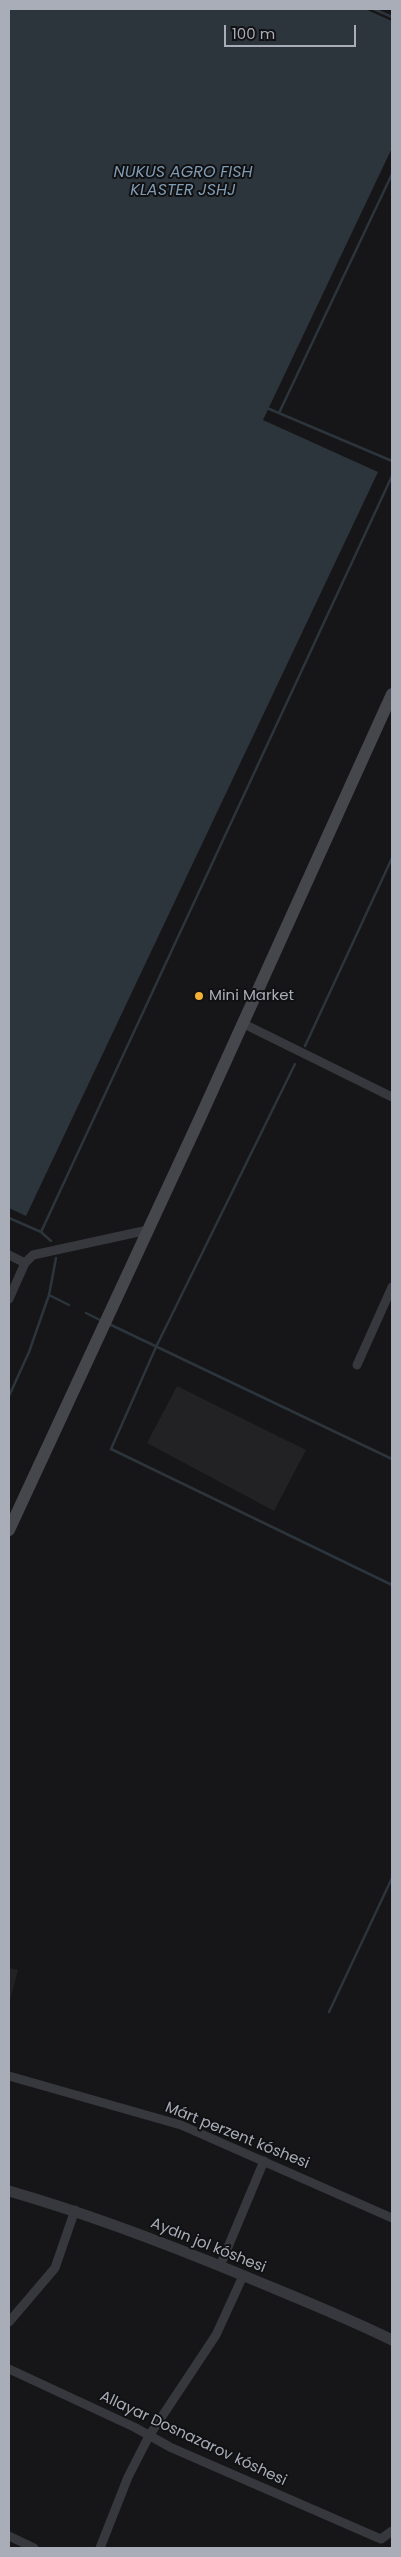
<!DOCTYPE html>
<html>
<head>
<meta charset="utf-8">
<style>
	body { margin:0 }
	#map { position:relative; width:401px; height:2557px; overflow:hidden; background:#161618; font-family:Poppins,sans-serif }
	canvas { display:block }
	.frame { position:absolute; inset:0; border:10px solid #a8adb8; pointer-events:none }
	.scale { position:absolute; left:224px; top:25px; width:132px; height:22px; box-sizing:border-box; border:2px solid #a8adb8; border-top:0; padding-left:6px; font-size:15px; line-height:18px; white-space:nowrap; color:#a8adb8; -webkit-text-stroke:4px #111113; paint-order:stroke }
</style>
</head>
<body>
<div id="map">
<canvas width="401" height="2557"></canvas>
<div class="frame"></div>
<div class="scale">100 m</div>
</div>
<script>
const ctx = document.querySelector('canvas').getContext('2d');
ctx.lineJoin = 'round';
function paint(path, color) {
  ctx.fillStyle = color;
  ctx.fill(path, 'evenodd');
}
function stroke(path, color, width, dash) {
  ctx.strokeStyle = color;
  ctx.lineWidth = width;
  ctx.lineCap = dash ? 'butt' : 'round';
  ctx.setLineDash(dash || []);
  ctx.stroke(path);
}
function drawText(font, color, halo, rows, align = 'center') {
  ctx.font = font + ' Poppins,sans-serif';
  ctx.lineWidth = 4;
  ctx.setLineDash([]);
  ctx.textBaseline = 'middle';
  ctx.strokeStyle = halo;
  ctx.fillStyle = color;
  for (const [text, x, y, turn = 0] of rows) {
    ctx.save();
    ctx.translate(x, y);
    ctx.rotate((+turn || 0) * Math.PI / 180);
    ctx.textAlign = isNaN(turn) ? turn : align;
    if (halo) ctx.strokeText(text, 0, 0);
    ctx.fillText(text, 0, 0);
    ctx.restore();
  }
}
const built = new Path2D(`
	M177 1386 306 1450 274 1511 147 1443Z
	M9 1968 18 1970 9 2004Z`);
const water = new Path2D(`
	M9 9H365L392 21V148L263 420 378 472 26 1216 9 1208Z`);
const stream = new Path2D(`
	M374 9 392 17
	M267 408 392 461
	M279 413 392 174
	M305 1046 392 858
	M295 1064 156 1347 111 1449 392 1585
	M9 1218 41 1232 51 1241
	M41 1232 392 476
	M49 1295 56 1258
	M86 1313 102 1321
	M109 1324 392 1459
	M9 1396 29 1352 49 1295 69 1305
	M329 2012 392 1878`);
const minor = new Path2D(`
	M242 1023 392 1097
	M9 1255 25 1263
	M9 1299 25 1263 33 1255 148 1230
	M357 1365 392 1287
	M9 2076 181 2125 392 2218
	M220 2266 264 2161
	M9 2322 55 2268 75 2210
	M9 2369 134 2427 170 2447 381 2539 392 2531
	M9 2536 34 2548
	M100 2548 128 2477 149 2436 216 2335 243 2276`);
const tertiary = new Path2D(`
	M9 2191C89 2214 165 2243 242 2275 292 2296 343 2316 392 2340`);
const secondary = new Path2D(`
	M9 1530 200 1118 392 694`);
const markers = [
	[199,996,5,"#f2b134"]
];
const poiNames = [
	["Mini Market",209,996]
];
const streetNames = [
	["Márt perzent kóshesi",237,2136,22],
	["Aydın jol kóshesi",208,2246,22],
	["Allayar Dosnazarov kóshesi",193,2439,25]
];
const waterNames = [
	["NUKUS AGRO FISH",183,173],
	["KLASTER JSHJ",183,191]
];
paint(built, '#222225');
paint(water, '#2c353c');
stroke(stream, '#2c353c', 2.5);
stroke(minor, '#37383d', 9);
stroke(tertiary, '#37383d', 11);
stroke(secondary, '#45474d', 12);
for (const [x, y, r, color] of markers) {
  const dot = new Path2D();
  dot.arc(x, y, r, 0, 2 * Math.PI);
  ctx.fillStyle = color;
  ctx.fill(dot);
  stroke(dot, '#111113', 2);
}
drawText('15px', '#a8adb8', '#111113', poiNames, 'left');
drawText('15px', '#a8adb8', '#111113', streetNames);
drawText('italic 16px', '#7f9bb3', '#111113', waterNames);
</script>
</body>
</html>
